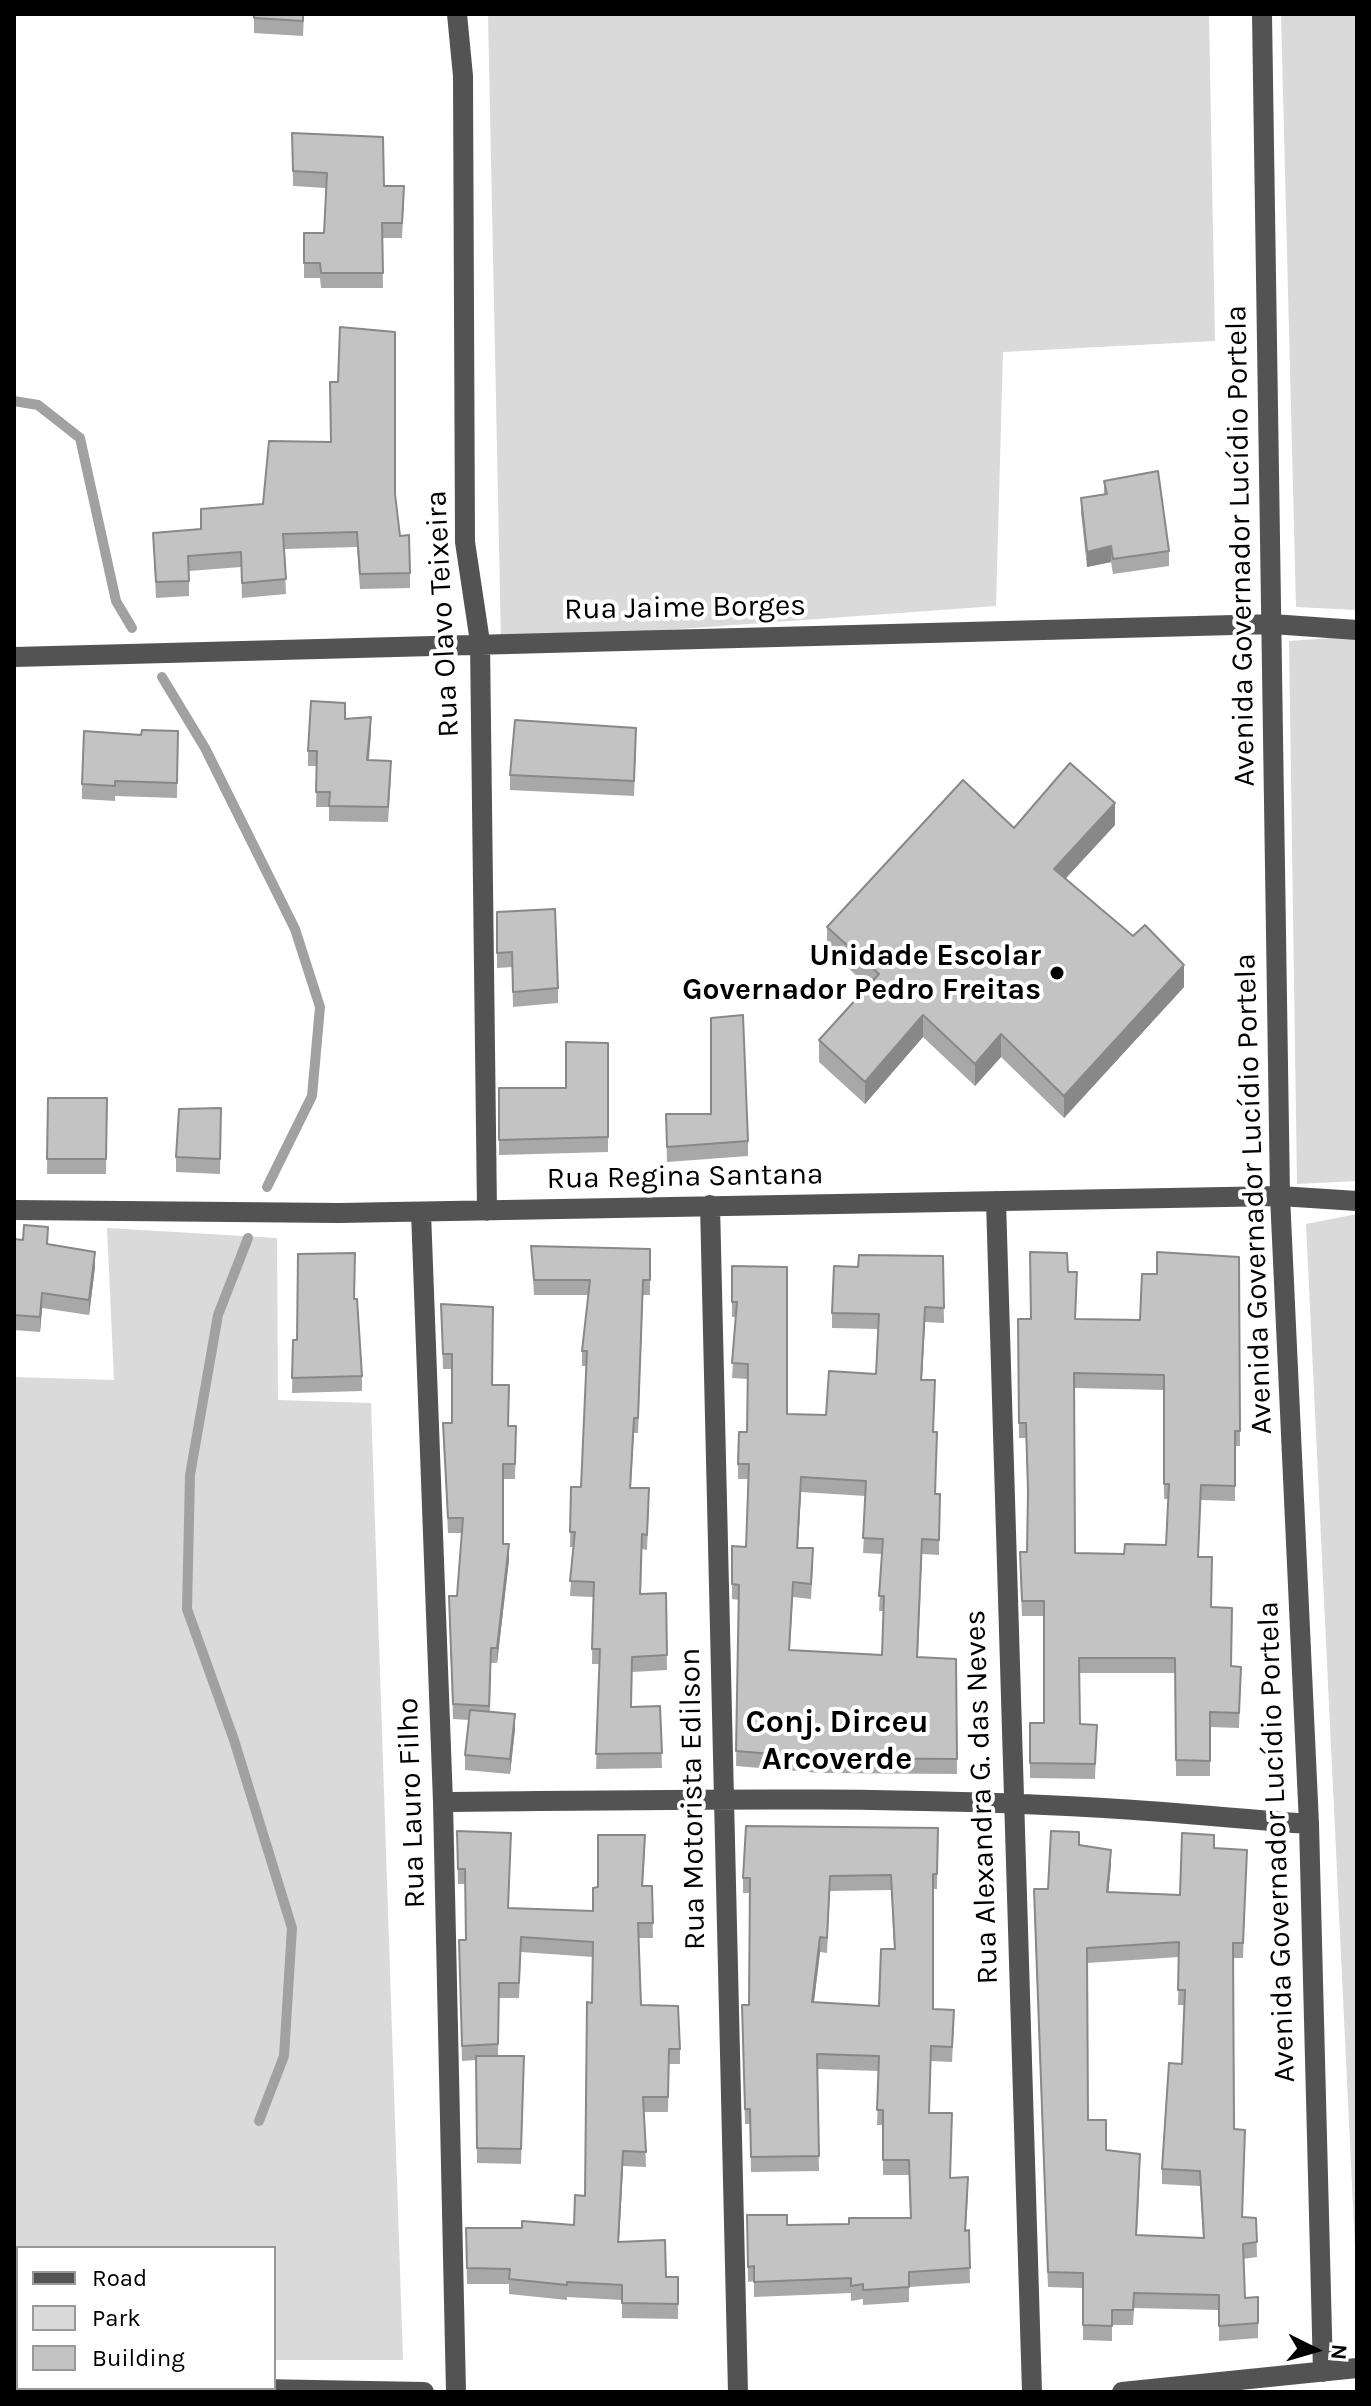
<!DOCTYPE html>
<html>
<head>
<meta charset="utf-8">
<style>
	body { margin:0 }
	#map { position:relative; width:1371px; height:2406px; overflow:hidden; background:#fff; font-family:Karla,sans-serif }
	canvas { display:block }
	.frame { position:absolute; inset:0; border:16px solid #000; pointer-events:none }
	.legend { position:absolute; left:16px; top:2246px; width:260px; height:144px; box-sizing:border-box; background:#fff; border:2px solid #999; margin:0; padding:10px 14px; list-style:none; font-size:24px; color:#000 }
	.legend li { display:flex; align-items:center; gap:16px; height:40px }
	.legend b { width:40px; border:2px solid #999 }
	.north { position:absolute; left:1275px; top:2310px; width:80px; height:80px; -webkit-text-stroke:6px #fff; paint-order:stroke; rotate:95deg; font-size:22px; font-weight:700; line-height:32px; text-align:center; color:#000 }
	.north::after { content:''; display:block; margin:auto; width:28px; height:36px; background:#000; clip-path:polygon(50% 0,100% 100%,50% 72%,0 100%) }
</style>
</head>
<body>
<div id="map">
<canvas width="1371" height="2406"></canvas>
<div class="frame"></div>
<ul class="legend">
<li><b style="height:10px;background:#535353"></b>Road</li>
<li><b style="height:22px;background:#dadada"></b>Park</li>
<li><b style="height:22px;background:#c3c3c3"></b>Building</li>
</ul>
<div class="north">N</div>
</div>
<script>
const ctx = document.querySelector('canvas').getContext('2d');
ctx.lineJoin = 'round';
function paint(path, color) {
  ctx.fillStyle = color;
  ctx.fill(path, 'evenodd');
}
function stroke(path, color, width, dash) {
  ctx.strokeStyle = color;
  ctx.lineWidth = width;
  ctx.lineCap = dash ? 'butt' : 'round';
  ctx.setLineDash(dash || []);
  ctx.stroke(path);
}
function drawText(font, color, halo, rows, align = 'center') {
  ctx.font = font + ' Karla,sans-serif';
  ctx.lineWidth = 8;
  ctx.setLineDash([]);
  ctx.textBaseline = 'middle';
  ctx.strokeStyle = halo;
  ctx.fillStyle = color;
  for (const [text, x, y, turn = 0] of rows) {
    ctx.save();
    ctx.translate(x, y);
    ctx.rotate((+turn || 0) * Math.PI / 180);
    ctx.textAlign = isNaN(turn) ? turn : align;
    if (halo) ctx.strokeText(text, 0, 0);
    ctx.fillText(text, 0, 0);
    ctx.restore();
  }
}
const green = new Path2D(`
	M488 14H1209L1215 341 1003 352 996 606 501 642Z
	M1281 14H1357V610L1296 607Z
	M1357 636V1181L1297 1184 1289 641Z
	M1357 1214V2290L1306 1224Z
	M107 1228 277 1238 278 1400 371 1403 403 2360H274V2248H18V2361H14V1377L114 1380Z`);
const stream = new Path2D(`
	M14 401 38 405 80 438 116 601 132 628
	M162 677 205 748 295 929 320 1007 312 1096 267 1187
	M248 1238 218 1315 190 1475 187 1609 234 1740 292 1928 284 2056 259 2121`);
const minor = new Path2D(`
	M457 14 463 76 465 542 480 642 487 1211
	M1262 14 1280 1196 1309 1824 1323 2372
	M14 657 1272 624 1357 630
	M996 1201 1032 2392
	M710 1205 738 2392
	M14 1210 339 1213 1280 1196 1357 1201
	M421 1212 443 1802 456 2392
	M443 1802C663 1800 884 1795 1104 1808 1173 1812 1241 1819 1309 1824
	M14 2385H18
	M205 2388 424 2392
	M1122 2392 1357 2368`);
const wall = new Path2D(`
	M254 14H304L303 36 254 33Z
	M292 133 384 186 404 201 402 238H382L383 288H321L320 278H304V233H324L326 188 293 186Z
	M1104 481 1169 551V566L1113 574 1111 562 1087 567 1081 513V498L1104 494Z
	M395 494 400 536 410 573V588L360 589 357 547 284 549 286 594 242 598 241 567 189 571V596L156 598 153 533 201 529V509Z
	M345 719 371 732 369 760 391 776 388 822 329 821V807H316L317 766H308V751Z
	M178 731 177 798 115 796V801L82 799V784L141 735Z
	M636 743 634 796 510 790V775Z
	M1115 825 1066 878 1184 987 1064 1118 1001 1057 975 1086 923 1037 865 1104 819 1062V1040L868 986 827 949V927L1014 828Z
	M497 912 558 988V1003L513 1007 512 967 497 968Z
	M608 1043V1152L499 1155V1088H566Z
	M48 1098H107L106 1174H47Z
	M221 1108 220 1174 176 1172V1157Z
	M666 1114H711L748 1141V1156L667 1162Z
	M14 1239 48 1244 95 1267 89 1315 42 1308 40 1332 14 1330Z
	M531 1246 650 1249V1295H643L638 1433H634L631 1488 649 1503 647 1550 642 1549 641 1594 666 1593 667 1670 632 1672 631 1707 660 1706 662 1768 596 1769 600 1664H592L593 1597 570 1596 573 1547H570L571 1487H581L586 1366H582V1351L589 1295H534Z
	M943 1256 944 1323 925 1322 922 1380 934 1432 935 1494H940L939 1555 922 1554 918 1657 956 1659 957 1774 820 1773 736 1766 739 1600 732 1599V1546L746 1547 748 1479H738V1464L747 1432 748 1379 732 1378 736 1317H732V1266L787 1414 826 1415 876 1374 878 1329 832 1328V1313L858 1267ZM801 1492 866 1496 863 1553 882 1554 879 1611H883L882 1655 790 1650 793 1597 811 1599 813 1564 798 1548Z
	M1239 1257 1240 1446H1235V1501L1201 1500 1198 1557 1211 1607 1231 1666 1241 1667 1239 1728 1210 1727V1776H1176L1175 1673H1079L1080 1724 1097 1725 1095 1779 1030 1778V1723H1044V1616H1022L1020 1567 1027 1552 1028 1503 1026 1438H1019L1018 1319H1031L1068 1272 1076 1319 1140 1320 1157 1274ZM1075 1388 1164 1390V1499H1168L1166 1545 1124 1554 1075 1553Z
	M354 1299 362 1376V1391L292 1393 293 1340H297Z
	M441 1304 492 1385 509 1400 508 1426 516 1441 515 1479H503V1544L509 1560 497 1663H491L490 1712 515 1729 510 1774 465 1770V1755L469 1720 453 1719 449 1611 457 1596 462 1533H448L443 1423H452V1369H443Z
	M938 1828 937 1889H933V2009L954 2025 952 2062 931 2061 929 2113 951 2178 968 2192 966 2231 969 2230 970 2283 909 2287V2302L863 2305V2299L851 2301V2293L754 2297V2281L748 2282 747 2215 787 2225 849 2224 910 2218 909 2175H883V2125H877L879 2071 817 2069 819 2171 751 2172 750 2124H745L742 2005H749L750 1893H743V1878ZM891 1890 894 1949 879 2006 814 2002 820 1952 827 1953 830 1891Z
	M1079 1845 1111 1865 1108 1892 1180 1895 1214 1848 1247 1850 1243 1958H1233L1234 2129 1242 2217 1256 2218 1257 2257 1243 2259 1245 2298 1258 2297V2338L1219 2341V2310L1134 2308 1133 2325H1112V2341L1083 2340V2288L1048 2287 1034 1904 1048 1889ZM1179 1957 1178 2005H1184L1182 2064 1162 2169V2184L1200 2186 1203 2238 1137 2235 1140 2169 1106 2150 1088 2120 1087 1963Z
	M457 1846 509 1908 593 1911 598 1887 645 1850 643 1886H652L653 1938H639L641 2005 680 2049V2064H669L668 2112H644L646 2167 623 2166 619 2242 666 2277H678V2319L622 2318V2300L567 2297V2300L509 2294V2284H467L466 2228H522L574 2225 585 2196 592 2003 593 1957 521 1952 519 1998H499L498 2056 524 2071 521 2164 477 2163 476 2060 462 2061 459 1940H466L465 1884H458Z`);
const shadedWall = new Path2D(`
	M1111 546V562L1087 567V552Z
	M371 717V732L367 775V760Z
	M1115 803V825L1054 891V869Z
	M1184 965V987L1064 1118V1096Z
	M923 1015V1037L865 1104V1082Z
	M1001 1034V1057L975 1086V1064Z
	M95 1252V1267L89 1315V1300Z
	M42 1293V1308L40 1332V1317Z
	M925 1307V1322L921 1395V1380Z
	M801 1477V1492L797 1563V1548Z
	M509 1544V1560L497 1663V1648Z
	M515 1714V1729L510 1774V1759Z
	M1111 1850V1865L1107 1907V1892Z
	M820 1937V1952L812 2017V2002Z
	M623 2151V2166L618 2257V2242Z`);
const building = new Path2D(`
	M254 14H303V21L254 18Z
	M292 133 383 137 384 186H404L402 223H382L383 273H321L320 263H304V233H324L327 173 293 171Z
	M340 327 395 332V494L400 536 409 535 410 573 360 574 357 532 283 534 286 579 242 583 241 552 188 556 189 581 156 582 153 533 201 529V509L263 504 269 441 331 442 330 382H338Z
	M1158 471 1169 551 1113 559 1111 546 1087 552 1081 498 1107 494 1104 481Z
	M311 701 345 703V719L371 717 367 760 391 761 388 807 329 806 330 792H316L317 751H308Z
	M515 720 636 728 634 781 510 775Z
	M142 730 178 731 177 783 115 781V786L82 784 84 731 141 735Z
	M1070 763 1115 803 1054 869 1133 936 1145 925 1184 965 1064 1096 1001 1034 975 1064 923 1015 865 1082 819 1040 879 974 827 927 963 780 1014 828Z
	M555 909 558 988 513 992 512 952 497 953V912Z
	M743 1015 748 1141 667 1147 666 1114H711V1018Z
	M566 1042 608 1043V1137L499 1140V1088H566Z
	M48 1098H107L106 1159H47Z
	M221 1108 220 1159 176 1157 179 1109Z
	M24 1225 48 1227 47 1244 95 1252 89 1300 42 1293 40 1317 14 1315V1239L23 1240Z
	M531 1246 650 1249V1280H643L638 1418H634L630 1488H649L647 1535 642 1534 640 1594 666 1593 667 1655 632 1657 631 1707 660 1706 662 1753 596 1754 600 1649H592L594 1582 570 1581 575 1532H570L571 1487H581L587 1351H582L590 1280H534Z
	M1030 1252 1067 1253 1068 1272H1077L1075 1319 1140 1320 1142 1274H1157V1252L1239 1257 1240 1431H1235V1486L1201 1485 1198 1557H1212L1211 1607 1232 1608 1231 1666 1241 1667 1239 1713 1210 1712V1761L1176 1760 1175 1658H1079L1080 1724 1097 1725 1095 1764 1030 1763V1723H1044V1601H1022L1020 1552H1027L1028 1491 1026 1423H1019L1018 1319H1031ZM1074 1373 1164 1375V1484H1169L1166 1545 1125 1544 1124 1554 1075 1553Z
	M355 1253 354 1299H357L362 1376 292 1378 293 1340H297L298 1254Z
	M859 1255 943 1256 944 1308 925 1307 921 1380H935L933 1432H937L935 1494H940L939 1540 922 1539 917 1657 956 1659 957 1759 820 1758 736 1751 739 1585 732 1584V1546L746 1547 749 1464H738L739 1432H747L748 1364 732 1363 737 1302H732V1266L787 1267V1414L826 1415 829 1371 876 1374 879 1314 832 1313 834 1266 858 1267ZM801 1477 866 1481 863 1538 883 1539 879 1596H884L882 1655 789 1650 793 1582 811 1584 813 1548H797Z
	M441 1304 493 1307 492 1385H509L508 1426H516L515 1464H503V1544H509L497 1648H491L489 1706 453 1704 449 1596H457L463 1518H448L443 1423H452V1354H443Z
	M470 1710 515 1714 510 1759 465 1755Z
	M746 1826 938 1828 937 1874H933V2009L954 2010 952 2047 931 2046 929 2113H952L950 2178 968 2177 965 2231 969 2230 970 2268 909 2272V2287L863 2290V2284L851 2286V2278L754 2282V2266L748 2267 747 2215H787V2225L849 2224V2218H911L909 2160H883V2110H877L879 2056 817 2054 819 2156 751 2157 750 2109H745L742 2005H749L750 1878H743ZM891 1875 895 1949H881L879 2006 812 2002 820 1937 827 1938 830 1876Z
	M457 1831 511 1833 508 1908 593 1911V1888L598 1887V1835H645L642 1886H652L653 1923H638L641 2005 678 2006 680 2049H669L668 2097H643L646 2152 623 2151 618 2242 665 2240 666 2277H678V2304L622 2303V2285L567 2282V2285L509 2279 510 2269 467 2268 466 2228H522V2221L574 2225 575 2195 585 2196 587 2002 592 2003 593 1942 521 1937 519 1983H499L498 2044 462 2046 459 1940H466L465 1869H458Z
	M1051 1831 1079 1832V1845L1111 1850 1107 1892 1180 1895 1182 1833 1214 1835V1848L1247 1850 1243 1943H1233L1234 2129 1245 2130 1242 2217 1256 2218 1257 2242 1243 2244 1245 2298 1258 2297V2323L1219 2326V2295L1134 2293 1133 2310H1112V2326L1083 2325V2273L1048 2272 1034 1889H1048ZM1179 1942 1178 1990H1185L1182 2064 1169 2063 1162 2169 1200 2171 1204 2238 1136 2235 1140 2154 1106 2150V2120H1088L1087 1948Z
	M476 2056H524L521 2149 477 2148Z`);
const markers = [
	[1057,973,8,"#000"]
];
const streetNames = [
	["Avenida Governador Lucídio Portela",1241,546,-91],
	["Rua Jaime Borges",685,608,-1],
	["Rua Olavo Teixeira",443,614,-93],
	["Rua Regina Santana",685,1177,-1],
	["Avenida Governador Lucídio Portela",1254,1194,-92],
	["Rua Alexandra G. das Neves",982,1797,-92],
	["Rua Motorista Edilson",693,1799,-91],
	["Rua Lauro Filho",412,1803,-92],
	["Avenida Governador Lucídio Portela",1277,1842,-92]
];
const poiNames = [
	["Unidade Escolar",1041,956],
	["Governador Pedro Freitas",1041,990]
];
const neighbourhoodNames = [
	["Conj. Dirceu",837,1723],
	["Arcoverde",837,1760]
];
paint(green, '#dadada');
stroke(stream, '#a1a1a1', 10);
stroke(minor, '#535353', 20);
paint(wall, '#a8a8a8');
paint(shadedWall, '#888');
paint(building, '#c3c3c3');
stroke(building, '#888', 2);
for (const [x, y, r, color] of markers) {
  const dot = new Path2D();
  dot.arc(x, y, r, 0, 2 * Math.PI);
  ctx.fillStyle = color;
  ctx.fill(dot);
  stroke(dot, '#fff', 3);
}
drawText('30px', '#000', '#fff', streetNames);
drawText('bold 30px', '#000', '#fff', poiNames, 'right');
drawText('bold 32px', '#000', '#fff', neighbourhoodNames);
</script>
</body>
</html>
